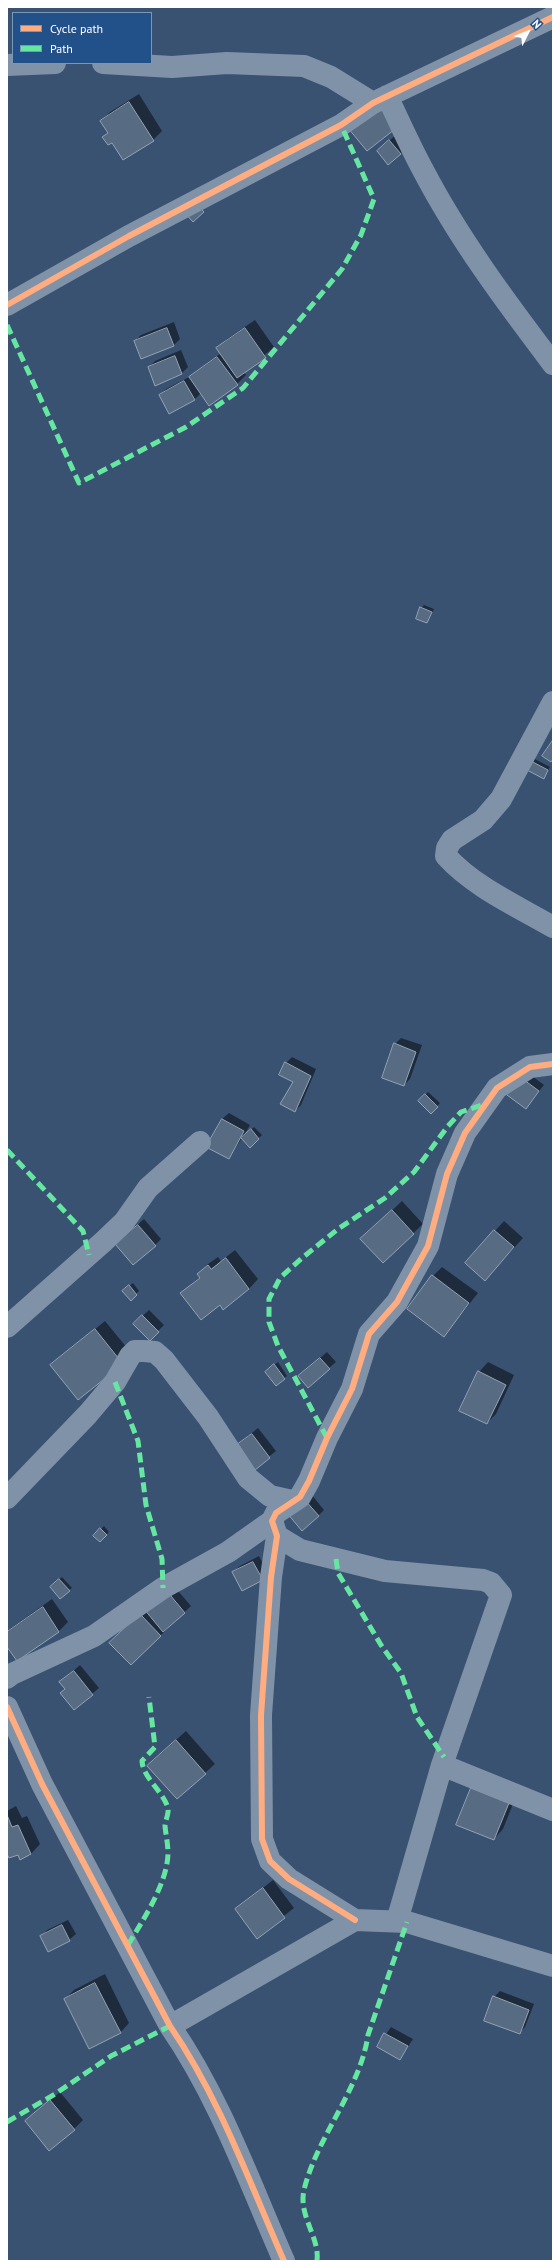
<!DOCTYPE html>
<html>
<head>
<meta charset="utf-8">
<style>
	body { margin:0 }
	#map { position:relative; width:560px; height:2268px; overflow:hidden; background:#395271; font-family:"PT Sans",sans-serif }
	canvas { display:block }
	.frame { position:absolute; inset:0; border:8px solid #fff; pointer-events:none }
	.legend { position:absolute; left:12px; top:12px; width:140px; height:52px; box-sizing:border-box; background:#225088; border:1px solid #7a96b8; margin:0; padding:5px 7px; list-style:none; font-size:12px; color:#fff }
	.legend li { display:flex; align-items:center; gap:8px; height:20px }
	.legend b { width:20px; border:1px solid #7a96b8 }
	.north { position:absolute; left:508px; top:12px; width:40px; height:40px; -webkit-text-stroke:3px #225088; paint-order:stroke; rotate:48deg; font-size:11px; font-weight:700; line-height:16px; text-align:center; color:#fff }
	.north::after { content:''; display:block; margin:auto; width:14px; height:18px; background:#fff; clip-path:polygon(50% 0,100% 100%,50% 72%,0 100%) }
</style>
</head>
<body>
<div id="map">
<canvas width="560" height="2268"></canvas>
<div class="frame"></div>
<ul class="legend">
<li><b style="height:5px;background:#ffac80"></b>Cycle path</li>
<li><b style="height:5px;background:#66e7a1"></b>Path</li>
</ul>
<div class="north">N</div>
</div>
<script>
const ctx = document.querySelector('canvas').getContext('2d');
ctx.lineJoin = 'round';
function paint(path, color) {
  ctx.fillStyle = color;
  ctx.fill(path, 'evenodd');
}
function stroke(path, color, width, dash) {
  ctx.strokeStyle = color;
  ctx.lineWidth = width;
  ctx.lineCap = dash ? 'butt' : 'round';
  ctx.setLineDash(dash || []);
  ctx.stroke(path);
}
const shadow = new Path2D(`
	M139 94 162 131 153 140 112 142 104 137 108 132 101 121 110 112Z
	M396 135 406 148 400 154 384 145Z
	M255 320 274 347 244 372 246 375 237 384 201 393 194 400 160 395 166 389 191 376 221 353 218 349 227 339Z
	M174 322 180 339 174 345 141 358 135 341 141 335Z
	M181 350 188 367 182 373 149 367 155 361Z
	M424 605 434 609 427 622 421 608Z
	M533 758 550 767 544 777 526 768Z
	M401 1038 422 1045 410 1079 404 1085 395 1044Z
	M292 1057 316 1069 301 1105 295 1111V1081L286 1063Z
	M527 1072 544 1085 526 1107Z
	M428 1092 440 1103 431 1113 419 1101Z
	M229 1113 250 1125 243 1137 254 1127 262 1135 250 1146 242 1138 229 1158 208 1146 222 1119Z
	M402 1201 423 1224 383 1262 371 1230Z
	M144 1219 161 1239 155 1245 123 1238Z
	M504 1221 523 1238 494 1270 495 1231Z
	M235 1250 258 1279 249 1289 223 1308 220 1304 182 1293 200 1277 198 1274 208 1264 218 1257 221 1261Z
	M442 1267 478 1293 444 1336 433 1276Z
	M133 1283 139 1291 131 1299 126 1289Z
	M149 1310 164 1325 150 1339 134 1324Z
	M105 1321 132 1354 122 1364 51 1365Z
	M327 1352 336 1362 308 1386 306 1370Z
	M278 1362 287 1376 276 1385 269 1369Z
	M488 1362 514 1375 496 1414 487 1423 479 1372Z
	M258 1428 276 1451 250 1472 232 1449Z
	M311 1494 324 1510 318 1516 295 1507Z
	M104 1526 109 1532 100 1541 94 1536Z
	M259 1556 268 1573 262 1580 233 1572 240 1566Z
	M62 1577 72 1588 69 1590 54 1584Z
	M173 1585 191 1606 131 1664 111 1643Z
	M52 1599 68 1622 59 1631 17 1660 7 1645V1631Z
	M80 1665 99 1688 74 1709 66 1689 61 1682Z
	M186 1731 215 1764 177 1798 158 1756Z
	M517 1794 503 1829 494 1839 457 1824Z
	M16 1806 22 1818 27 1816 40 1844 31 1854 7 1852V1811Z
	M273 1880 294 1908 257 1937 236 1909Z
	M68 1920 76 1934 69 1940 41 1937 47 1930Z
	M105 1974 129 2023 120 2033 65 1999 74 1990Z
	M500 1991 534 2004 525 2027 519 2033 494 1997Z
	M391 2027 413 2039 400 2059 378 2046Z
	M60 2092 83 2120 74 2129 26 2121Z`);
const building = new Path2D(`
	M129 102 154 141 123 160 112 143 108 145 102 137 108 133 100 121Z
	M380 102 399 126 367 151 348 128Z
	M389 140 401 154 388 165 377 151Z
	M194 201 204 212 193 222 183 211Z
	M167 328 174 346 141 359 134 341Z
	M245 328 266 358 237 378 216 348Z
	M175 356 182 374 155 386 148 367Z
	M217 357 238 385 209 406 189 377Z
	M184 381 195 400 169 414 159 395Z
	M420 607 432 612 427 623 416 619Z
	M553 740V759L551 762 542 756Z
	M529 760 548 770 544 779 525 769Z
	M394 1043 416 1052 404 1086 382 1078Z
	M285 1062 311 1076 295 1112 280 1104 293 1082 279 1075Z
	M520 1077 539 1091 526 1109 507 1095Z
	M425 1094 438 1107 431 1114 418 1101Z
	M222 1119 244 1131 229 1159 206 1147Z
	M251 1129 259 1139 250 1148 241 1138Z
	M392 1210 414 1234 383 1263 360 1239Z
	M138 1225 156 1246 133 1265 115 1244Z
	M494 1230 514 1247 485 1281 465 1263Z
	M226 1258 249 1289 223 1310 220 1305 201 1320 180 1293 200 1278 197 1274 208 1265 211 1269Z
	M432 1275 469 1303 444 1337 407 1309Z
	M129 1285 137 1295 131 1301 122 1291Z
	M142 1315 159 1332 150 1341 133 1324Z
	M95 1329 123 1364 78 1400 50 1365Z
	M320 1358 330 1369 308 1388 298 1376Z
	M274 1364 285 1379 276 1386 265 1372Z
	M478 1371 506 1385 487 1424 459 1411Z
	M252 1434 270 1458 250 1474 231 1449Z
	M304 1499 319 1516 302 1531 287 1513Z
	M100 1528 107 1535 100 1542 93 1536Z
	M253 1562 263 1580 242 1591 232 1572Z
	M59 1579 70 1591 60 1599 50 1587Z
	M166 1590 185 1613 163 1632 144 1609Z
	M43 1607 59 1632 17 1661 7 1647V1632Z
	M140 1614 161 1636 131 1665 109 1643Z
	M74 1671 93 1695 74 1710 60 1693 65 1689 59 1682Z
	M176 1740 206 1774 177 1799 147 1766Z
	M471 1788 509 1803 494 1840 456 1825Z
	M7 1815 12 1827 18 1825 31 1854 20 1860 18 1855 9 1858 7 1854Z
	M263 1888 285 1918 257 1939 235 1909Z
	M62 1925 70 1941 48 1952 40 1936Z
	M95 1983 121 2033 89 2049 64 1999Z
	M493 1996 529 2010 520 2034 484 2021Z
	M384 2033 408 2046 400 2060 377 2047Z
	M50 2100 75 2130 49 2151 25 2121Z`);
const minor = new Path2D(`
	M103 63 172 67 227 63 304 66 331 77 373 103
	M7 65 55 63
	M387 96C399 121 410 146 423 170 459 239 506 302 553 364
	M7 305 129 236 341 125 373 103 553 17
	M553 702 501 799 483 820 452 840 447 848 446 856C474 887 517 906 553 927
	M7 1327 103 1242 124 1222 148 1188 200 1142
	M7 1498 88 1414 115 1382 130 1356 135 1351H144L155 1352 164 1360 208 1417 248 1478 270 1496 292 1501
	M277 1536 300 1550 385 1571 483 1580 491 1583 501 1595 442 1765 397 1921
	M7 1678 12 1674 94 1636 163 1588 228 1552 272 1521
	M7 1707 42 1784 170 2026C219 2097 249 2181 284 2261
	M442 1765 553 1810
	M355 1920 289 1879 270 1861 262 1839 261 1715 271 1577 277 1536 272 1521 276 1513 300 1497 309 1481 327 1438 352 1389 369 1334 397 1302 428 1246 447 1174 465 1133 497 1088 530 1067 553 1064
	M170 2026 355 1920 407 1922 553 1966`);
const quiet = new Path2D(`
	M7 325 79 483 186 427 243 388 342 269 361 235 374 199 341 125
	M7 1150 83 1231 89 1255
	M115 1382 138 1441 146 1505 162 1559 163 1588
	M327 1438 278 1346 269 1322V1299L280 1278 302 1258 338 1229 385 1198 414 1172 448 1126 461 1112 485 1104
	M336 1559 338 1573 381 1645 401 1673 417 1717 444 1757
	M128 1945C143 1920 167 1884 168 1854 168 1844 166 1836 165 1826 165 1821 169 1814 168 1808 163 1791 143 1778 142 1761L155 1747 149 1697
	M7 2122 55 2094 111 2056 170 2026
	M317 2261C320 2237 298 2216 304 2190 317 2136 360 2090 368 2035L407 1922`);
const cycleway = new Path2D(`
	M7 305 129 236 341 125 373 103 553 17
	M7 1707 42 1784 170 2026C219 2097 249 2181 284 2261
	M355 1920 289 1879 270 1861 262 1839 261 1715 271 1577 277 1536 272 1521 276 1513 300 1497 309 1481 327 1438 352 1389 369 1334 397 1302 428 1246 447 1174 465 1133 497 1088 530 1067 553 1064`);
paint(shadow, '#0007');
paint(building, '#576b83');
stroke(building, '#94a2b4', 1);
stroke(minor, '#8092a7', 22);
stroke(quiet, '#66e7a1', 5, [10, 5]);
stroke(cycleway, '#ffac80', 6);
</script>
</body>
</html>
